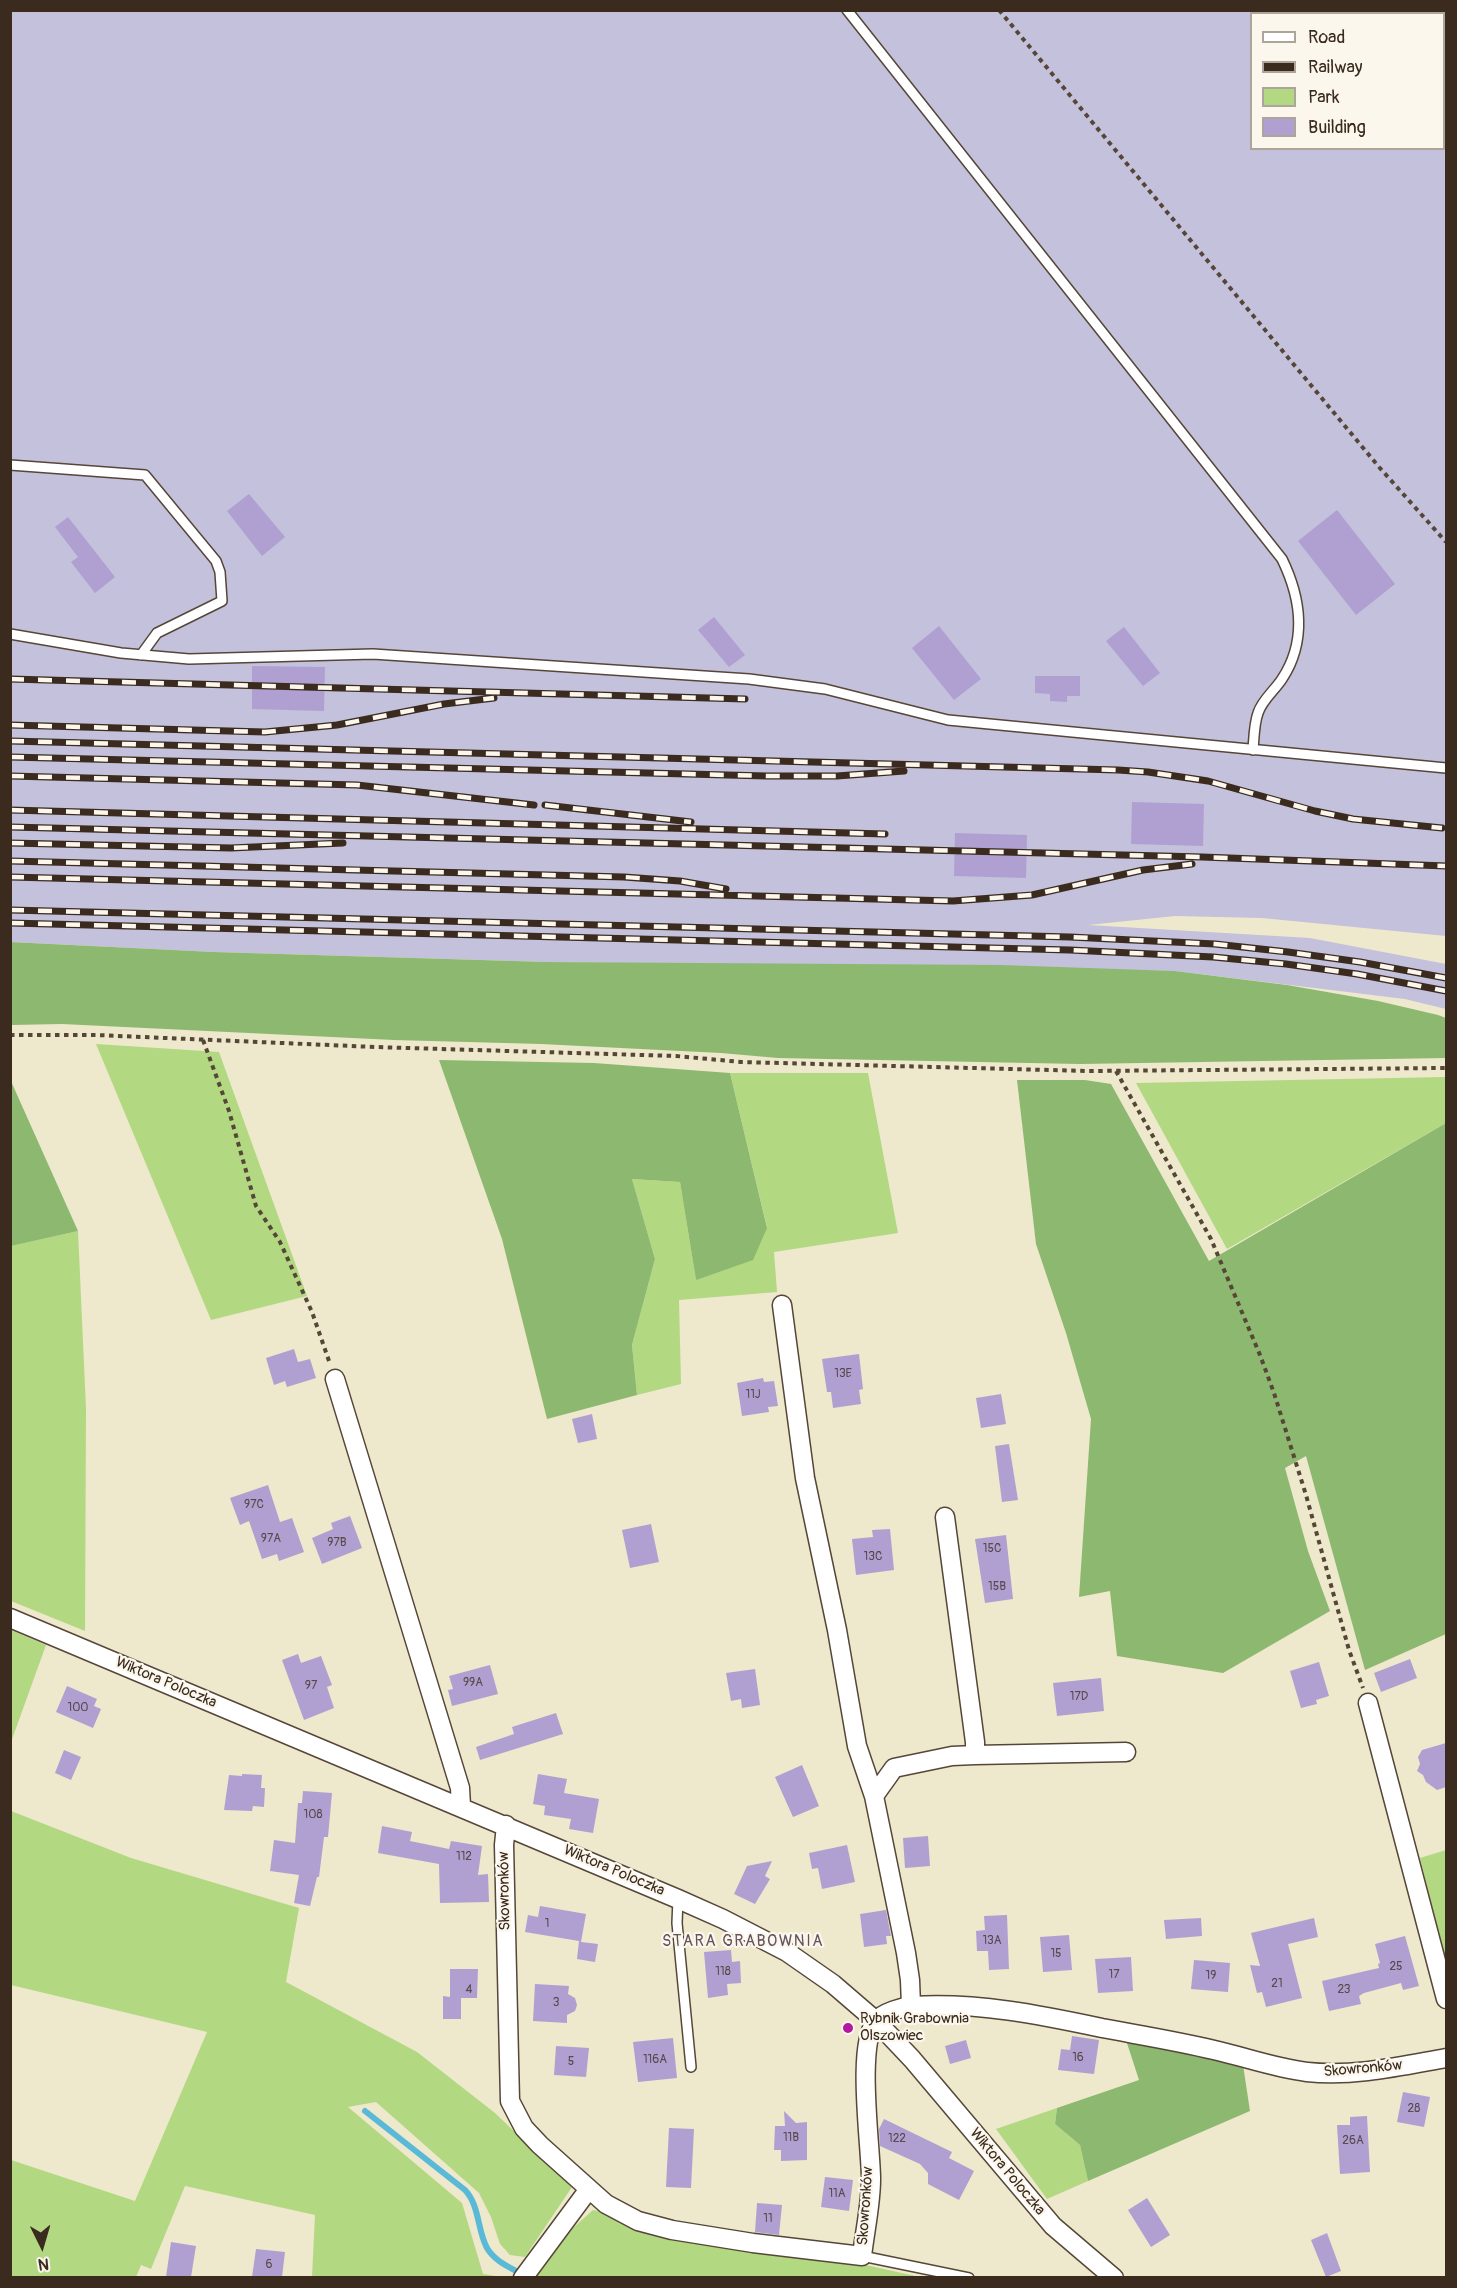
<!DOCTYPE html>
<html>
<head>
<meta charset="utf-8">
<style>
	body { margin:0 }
	#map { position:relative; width:1457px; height:2288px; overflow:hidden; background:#eee8cc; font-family:Pangolin,sans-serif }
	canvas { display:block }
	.frame { position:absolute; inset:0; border:12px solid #3b2a1e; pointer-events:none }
	.legend { position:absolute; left:1250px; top:12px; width:195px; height:138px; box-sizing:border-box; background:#fbf7ec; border:2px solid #aea59a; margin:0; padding:8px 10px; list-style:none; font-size:18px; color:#3b2a1e }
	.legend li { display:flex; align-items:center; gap:12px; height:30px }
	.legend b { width:30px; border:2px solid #aea59a }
	.north { position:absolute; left:12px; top:2216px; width:60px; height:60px; -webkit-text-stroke:4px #fbf7ec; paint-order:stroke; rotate:175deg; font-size:16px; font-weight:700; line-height:24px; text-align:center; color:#3b2a1e }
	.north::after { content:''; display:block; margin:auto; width:21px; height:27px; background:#3b2a1e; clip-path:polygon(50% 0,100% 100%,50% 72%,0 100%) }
</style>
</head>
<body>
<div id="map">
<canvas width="1457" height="2288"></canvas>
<div class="frame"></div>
<ul class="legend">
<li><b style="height:8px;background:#fff"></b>Road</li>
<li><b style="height:8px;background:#3b2a1e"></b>Railway</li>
<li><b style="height:16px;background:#b2d882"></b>Park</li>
<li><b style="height:16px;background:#b0a0d1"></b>Building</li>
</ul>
<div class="north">N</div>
</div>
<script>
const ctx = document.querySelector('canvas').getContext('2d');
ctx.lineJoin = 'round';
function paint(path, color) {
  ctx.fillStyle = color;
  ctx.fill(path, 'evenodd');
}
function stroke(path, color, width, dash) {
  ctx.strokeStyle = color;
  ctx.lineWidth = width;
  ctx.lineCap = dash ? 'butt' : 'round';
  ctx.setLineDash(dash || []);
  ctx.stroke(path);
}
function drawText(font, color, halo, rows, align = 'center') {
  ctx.font = font + ' Pangolin,sans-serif';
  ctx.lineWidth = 4.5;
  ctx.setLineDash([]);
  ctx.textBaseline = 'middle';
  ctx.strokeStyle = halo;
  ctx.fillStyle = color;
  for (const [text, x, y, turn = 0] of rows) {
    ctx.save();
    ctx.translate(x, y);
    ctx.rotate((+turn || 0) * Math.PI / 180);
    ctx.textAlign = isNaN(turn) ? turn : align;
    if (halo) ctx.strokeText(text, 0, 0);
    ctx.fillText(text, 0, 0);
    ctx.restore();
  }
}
const industrial = new Path2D(`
	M10 11H1446V936L1262 918 1175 916 1088 925 1310 938 1446 964V1009L1405 999 1175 971 547 962 214 952 11 942ZM1252 14H1444V148H1252Z`);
const green = new Path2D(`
	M96 1044 219 1052 307 1296 211 1320Z
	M730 1073H868L898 1233 774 1252 777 1292 679 1300 681 1384 637 1395 632 1345 655 1259 632 1179 680 1182 696 1280 767 1227Z
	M1446 1077V1123L1227 1249 1136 1083Z
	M78 1231 86 1409 85 1631 11 1601 10 1246Z
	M11 1630 46 1645 11 1742Z
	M11 1811 131 1858 299 1908 286 1982 417 2052 495 2113 572 2187 525 2257 510 2255 500 2244 491 2217 479 2193 376 2102 348 2107 462 2203 483 2274 502 2277H312L315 2215 185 2186 151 2269 141 2265 136 2277H11V2160L135 2201 207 2032 11 1985Z
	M1446 1850V1965L1420 1858Z
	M1057 2108 1055 2124 1080 2145 1088 2181 1047 2199 996 2129Z
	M593 2210 604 2212 619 2223 652 2232 861 2264 920 2277 532 2278 574 2227Z`);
const forest = new Path2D(`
	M10 942 214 952 547 962 1001 965 1175 971 1287 985 1378 1001 1438 1015 1446 1018V1058L1080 1064 778 1058 721 1053 541 1044 394 1040 62 1024 11 1025Z
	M439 1060 594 1063 730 1073 767 1228 753 1260 696 1280 680 1182 632 1179 655 1259 632 1345 637 1395 547 1419 502 1239Z
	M10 1079 78 1231 11 1246H10Z
	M1017 1080H1085L1111 1084 1209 1261 1446 1123V1634L1365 1670 1306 1456 1285 1468 1308 1551 1330 1611 1223 1673 1117 1656 1110 1591 1079 1597 1091 1419 1066 1333 1036 1244Z
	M1126 2040 1243 2065 1250 2111 1088 2181 1080 2145 1055 2124 1057 2108 1139 2080Z`);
const stream = new Path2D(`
	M365 2111 465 2190C480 2206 477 2230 487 2248 494 2260 507 2266 518 2272`);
const building = new Path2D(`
	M249 494 285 537 262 556 227 511Z
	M1337 510 1395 584 1356 615 1298 541Z
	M68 517 115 577 95 593 71 562 78 557 55 527Z
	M714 617 745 655 729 667 698 630Z
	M939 626 981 679 954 700 912 648Z
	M1124 627 1160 673 1143 686 1106 641Z
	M252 666 325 667 324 711 252 709Z
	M1035 676H1080V696H1067V702L1050 701V694L1035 693Z
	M1132 802 1204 804 1203 846 1131 844Z
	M955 833 1027 835 1026 878 954 876Z
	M294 1349 298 1362 310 1359 316 1378 287 1387 285 1381 274 1385 266 1358Z
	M859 1354 863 1389 859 1390 861 1404 833 1408 831 1392H827L822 1359Z
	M763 1378 764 1382 774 1381 778 1406 768 1407 769 1412 742 1416 737 1383Z
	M1001 1394 1006 1424 981 1428 976 1398Z
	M592 1414 597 1439 578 1443 572 1419Z
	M1009 1444 1018 1500 1002 1502 995 1446Z
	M268 1485 280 1522 292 1518 304 1552 279 1561 277 1554 262 1559 249 1521 240 1525 230 1498Z
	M350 1516 362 1548 322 1564 312 1538 333 1529 331 1523Z
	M651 1524 659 1562 630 1568 622 1530Z
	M890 1529 894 1570 856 1575 852 1539 873 1537 872 1530Z
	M1006 1535 1013 1599 985 1603 975 1539Z
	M298 1654 301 1663 321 1656 332 1685 327 1687 334 1708 304 1720 282 1660Z
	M1410 1659 1417 1678 1381 1692 1374 1673Z
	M1319 1662 1329 1696 1316 1700 1317 1704 1301 1708 1290 1671Z
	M490 1665 498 1694 452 1706 448 1690 453 1689 449 1676Z
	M755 1669 760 1705 742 1708 741 1699 731 1701 726 1673Z
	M1101 1678 1104 1711 1057 1716 1053 1683Z
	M67 1686 97 1699 94 1706 101 1709 93 1728 56 1712Z
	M556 1713 563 1734 480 1760 476 1747 514 1734 512 1727Z
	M1446 1743V1787L1437 1790 1426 1782 1423 1775 1417 1771 1420 1764 1418 1757 1422 1750Z
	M64 1750 81 1757 71 1780 55 1773Z
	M802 1765 819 1806 793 1817 775 1777Z
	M242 1774 262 1775 261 1788H265L264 1807 253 1806 252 1811 224 1810 229 1775 242 1776Z
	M538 1774 567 1779 564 1793 599 1799 593 1833 569 1829 571 1819 544 1815 545 1806 533 1804Z
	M303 1791 332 1793 328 1837H324L319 1877H317L310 1906 294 1903 299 1875 270 1871 274 1840 295 1843 298 1803H302Z
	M382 1826 412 1832 410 1841 449 1849 451 1841 482 1846 478 1875 488 1874 489 1902 440 1903 439 1864 378 1853Z
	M928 1836 930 1866 905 1868 903 1838Z
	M847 1845 855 1882 822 1889 818 1868 812 1869 809 1853Z
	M772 1861 765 1876 770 1879 755 1904 734 1894 747 1866Z
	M540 1906 586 1914 581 1942 598 1944 595 1962 577 1959 579 1941 525 1932 528 1915 538 1917Z
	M886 1910 891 1936H886L887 1944 864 1947 860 1914Z
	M1007 1915 1009 1969 989 1970 988 1951H977L976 1931 985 1930 984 1916Z
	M1201 1918 1202 1936 1166 1939 1164 1920Z
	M1314 1918 1318 1937 1288 1944 1302 1998 1266 2007 1262 1992 1257 1993 1250 1965 1260 1966 1251 1933Z
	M1069 1935 1072 1970 1043 1972 1040 1937Z
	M1405 1936 1419 1986 1403 1990 1401 1983 1364 1993 1359 1996 1361 2004 1329 2011 1322 1981 1379 1968 1378 1964 1380 1963 1375 1944Z
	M731 1950 732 1962 740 1961 741 1983 727 1984 728 1995 708 1998 704 1952Z
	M1131 1957 1133 1991 1098 1993 1095 1959Z
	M1194 1960 1230 1963 1228 1992 1191 1989Z
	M450 1969H478L477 1998H461V2019H443V1996L450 1997Z
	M535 1984 569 1986 568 1994 575 1998 577 2005 575 2011 567 2015V2023L533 2021Z
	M1072 2036 1099 2040 1094 2074 1058 2070 1061 2049 1070 2050Z
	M673 2038 677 2078 638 2082 633 2042Z
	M966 2040 971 2058 950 2064 945 2046Z
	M556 2046 589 2048 586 2077 554 2075Z
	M1403 2092 1430 2097 1424 2127 1397 2122Z
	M784 2111 796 2123 807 2122V2160L781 2161V2150H774L775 2126H785Z
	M1367 2116 1370 2172 1340 2174 1337 2125H1350V2117Z
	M884 2119 952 2152 949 2158 974 2171 959 2200 928 2184V2173L920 2164 880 2146 879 2129Z
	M669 2128 694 2129 691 2188 666 2187Z
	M825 2177 853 2180 849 2211 821 2207Z
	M1147 2198 1170 2235 1151 2247 1128 2210Z
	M757 2203 782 2205 779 2235 755 2232Z
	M1327 2233 1341 2271 1326 2277 1311 2240Z
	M171 2242 196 2246 191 2277H166Z
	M256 2249 285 2252 282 2277H252Z`);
const path = new Path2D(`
	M999 10 1379 467 1446 542
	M10 1035H96L375 1047 676 1056 741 1062 1088 1071 1446 1068
	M203 1040 229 1111 256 1206 280 1242 312 1312 329 1361
	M1116 1071 1211 1239 1260 1355 1274 1393 1306 1495 1349 1650 1363 1688`);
const lane = new Path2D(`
	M847 10 1282 559C1301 598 1307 641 1282 679 1275 690 1262 700 1258 713 1254 724 1254 738 1253 750
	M10 465 145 475 216 561 220 572 222 601 157 633 141 655
	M10 634 121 653 189 659 373 654 749 679 825 689 948 720 1446 768
	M678 1899 677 1923 691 2067
	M862 2256 969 2278`);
const street = new Path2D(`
	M782 1305 805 1478 837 1630 857 1746 874 1796 894 1768 952 1756 975 1755V1742L945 1517
	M335 1379 460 1788 461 1806
	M10 1618 678 1899 723 1919 787 1952 833 1984 876 2021 912 2059 1053 2226 1114 2278
	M1368 1703 1446 1999
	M975 1755 1126 1752
	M874 1796 906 1953 910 1980 911 2006
	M506 1825 504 1845 510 2101 524 2128 540 2145 606 2204 638 2221 672 2230 753 2243 862 2256C865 2230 871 2204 871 2179 871 2147 856 2045 876 2021 884 2012 902 2007 913 2006 977 2002 1041 2015 1102 2028 1139 2035 1177 2041 1214 2050 1245 2057 1275 2068 1307 2072 1354 2077 1401 2066 1446 2058
	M523 2278 589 2189`);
const rail = new Path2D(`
	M10 679 745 699
	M10 725 265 732 337 725 444 704 494 698
	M10 741 1118 770 1148 772 1208 781 1315 811 1353 819 1442 828
	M10 757 767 776H837L904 771
	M10 776 357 785 534 805
	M545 805 691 822
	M10 810 885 834
	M10 827 1202 857 1446 866
	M10 843 231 848 343 843
	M10 861 624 877 680 881 726 889
	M10 877 953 901 1032 895 1143 870 1192 864
	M10 910 1070 937 1215 944 1288 952 1360 962 1446 978
	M10 923 1070 950 1213 957 1286 964 1357 974 1446 991`);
const markers = [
	[848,2028,6,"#b5179e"]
];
const numberNames = [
	["13E",843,1374],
	["11J",753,1395],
	["97C",254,1505],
	["97A",271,1539],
	["97B",337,1543],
	["15C",992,1549],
	["13C",873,1557],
	["15B",997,1587],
	["99A",473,1683],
	["97",311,1686],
	["17D",1079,1697],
	["100",78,1708],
	["108",313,1815],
	["112",464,1857],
	["1",547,1924],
	["13A",992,1941],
	["15",1056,1954],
	["25",1396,1967],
	["118",723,1972],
	["17",1114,1975],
	["19",1211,1976],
	["21",1277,1984],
	["4",469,1990],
	["23",1344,1990],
	["3",556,2003],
	["16",1078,2058],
	["116A",655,2060],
	["5",571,2062],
	["28",1414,2109],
	["11B",791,2138],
	["122",897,2139],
	["26A",1353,2141],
	["11A",837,2194],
	["11",768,2219],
	["6",269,2265]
];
const streetNames = [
	["Wiktora Poloczka",166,1683,23],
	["Wiktora Poloczka",614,1871,23],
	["Skowronków",505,1891,-91],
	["Skowronków",1363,2069,-5],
	["Wiktora Poloczka",1007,2172,50],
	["Skowronków",866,2206,-86]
];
const poiNames = [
	["Rybnik Grabownia",860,2019],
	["Olszowiec",860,2036]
];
const neighbourhoodNames = [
	["STARA GRABOWNIA",743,1942]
];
paint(industrial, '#c3c1db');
paint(green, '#b2d882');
paint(forest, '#8db870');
stroke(stream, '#59b9d7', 6);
paint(building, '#b0a0d1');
stroke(lane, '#564638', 12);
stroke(street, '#564638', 21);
stroke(path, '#564638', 4, [4.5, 4.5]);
stroke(lane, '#fff', 9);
stroke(street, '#fff', 18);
stroke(rail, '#3b2a1e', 7);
stroke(rail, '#fbf7ec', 4.5, [14]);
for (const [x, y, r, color] of markers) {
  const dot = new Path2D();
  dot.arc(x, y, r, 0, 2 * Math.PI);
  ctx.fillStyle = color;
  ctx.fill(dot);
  stroke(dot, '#fbf7ec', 2);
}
drawText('12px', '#58484b', null, numberNames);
drawText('15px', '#3b2a1e', '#fbf7ec', streetNames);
drawText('15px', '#3b2a1e', '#fbf7ec', poiNames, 'left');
ctx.letterSpacing = '1.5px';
drawText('16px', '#64535d', '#fbf7ec', neighbourhoodNames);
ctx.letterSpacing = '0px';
</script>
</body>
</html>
